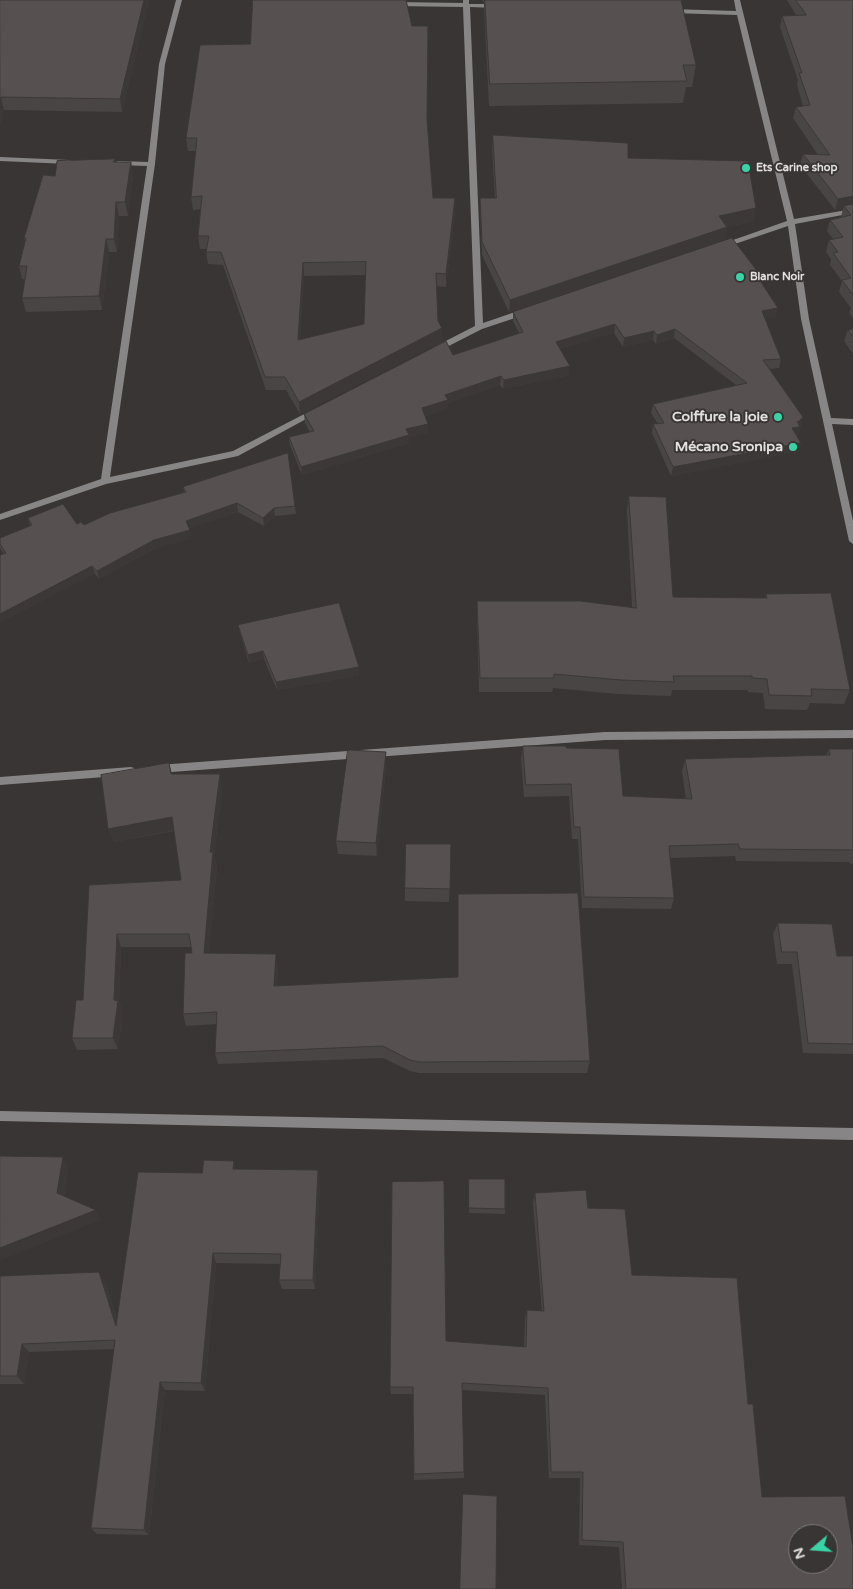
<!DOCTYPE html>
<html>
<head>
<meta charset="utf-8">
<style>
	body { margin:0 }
	#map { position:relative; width:853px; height:1589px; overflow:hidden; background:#3a3535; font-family:"Varela Round",sans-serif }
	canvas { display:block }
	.north { position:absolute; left:788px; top:1524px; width:50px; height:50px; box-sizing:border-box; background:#3a3535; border:1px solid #7e7a7a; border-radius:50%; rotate:252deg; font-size:14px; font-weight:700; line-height:20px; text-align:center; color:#e4e1e1 }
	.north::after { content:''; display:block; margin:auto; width:18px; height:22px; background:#39d4a5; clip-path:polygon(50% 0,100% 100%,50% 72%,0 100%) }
</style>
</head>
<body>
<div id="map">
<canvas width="853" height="1589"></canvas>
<div class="north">N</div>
</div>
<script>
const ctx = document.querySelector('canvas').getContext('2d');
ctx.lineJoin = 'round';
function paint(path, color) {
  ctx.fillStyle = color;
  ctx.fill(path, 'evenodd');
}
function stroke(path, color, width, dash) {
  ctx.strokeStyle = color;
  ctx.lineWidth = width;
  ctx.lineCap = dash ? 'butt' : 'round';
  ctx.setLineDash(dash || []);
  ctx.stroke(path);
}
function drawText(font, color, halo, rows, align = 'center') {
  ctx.font = font + ' "Varela Round",sans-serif';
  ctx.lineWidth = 4;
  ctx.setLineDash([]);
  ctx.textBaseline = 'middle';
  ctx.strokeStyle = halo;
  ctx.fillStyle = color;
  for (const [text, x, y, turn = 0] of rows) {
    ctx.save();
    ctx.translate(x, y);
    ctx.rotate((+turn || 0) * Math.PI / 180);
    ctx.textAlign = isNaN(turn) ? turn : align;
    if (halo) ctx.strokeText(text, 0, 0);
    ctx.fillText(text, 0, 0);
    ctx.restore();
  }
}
const street = new Path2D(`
	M176 0H182L165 64 155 164 110 477 233 451 312 410 315 409 319 412 238 456 106 484 0 520V514L101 479 147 166 118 165 114 163 118 161 148 162 159 64Z
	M463 0H469V4H495L498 6 495 8 470 7 483 323 524 309 528 312 527 314 482 329 437 352 433 349 434 347 475 326 463 7 395 6 392 4 395 2 463 3Z
	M734 0H740L794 219 853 209V213L795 224 809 319 831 418 853 419V425L832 424 853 521V544L849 541 801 319 788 226 726 247H723L719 245 787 221 737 15 670 13 667 11 670 9 736 11Z
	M0 157 69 160 73 162 69 164 0 161Z
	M853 730V738L605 740 158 773 155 772 153 769 155 766 158 765 605 732Z
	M131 767 134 768 136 771 134 774 131 775 0 785V777Z
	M0 1111 853 1128V1140L0 1121Z`);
const wall = new Path2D(`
	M0 0H149L122 112 4 110 0 124Z
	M483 0H681L696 65 692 87H686L683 103 489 106 484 9V2H483Z
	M787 0H853V318L849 313 851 308 839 292 842 281 830 265 831 259 826 252 829 240 833 239 827 231 830 220 841 217 843 209 835 210 800 165 803 154 818 155 793 118 796 107 803 106 797 85 798 80 780 27 782 16 796 15Z
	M427 121 433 198H455V211L446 287 436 286 438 321 442 341 300 414 286 390H266L223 265 208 264 206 252 207 249H200L198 236 201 209 193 210 191 197 196 151H188L186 138ZM366 275 364 324 300 340 304 276Z
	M493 135 628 158 754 221 727 227 725 240 509 312 482 255 480 211V198H495L492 148Z
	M115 159V162H131L133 176 128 216H119L117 252H109L102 310 26 312 22 298 25 279H22L19 266 25 241 24 238 55 176Z
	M757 276 776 316 765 318 781 359 779 368 769 369 803 417 798 436H797L801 443 798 451 671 476 652 433 653 424H658L651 413 653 404 736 385 674 338 656 344 653 340 623 347 614 333 560 349 569 375 503 389 500 385 448 403V408L425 416 428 424V433L409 437V443L302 475 290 445 289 437 310 432 305 423 304 414 453 355 519 333 513 321V312Z
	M853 329V354L844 341 848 330Z
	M183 487 295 506 296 514 275 516 264 526 238 512 189 528 191 538 156 548 99 579 95 574 4 554 0 548V538L30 526 28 518 84 525 184 492Z
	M629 496 673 597 765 598 766 594 850 690 844 704 810 703 807 710 765 709 763 693 748 692V690H672L671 696 618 694 553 688 552 692H479L477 615V601L632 607 627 511Z
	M238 625 360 675 277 690 264 659 249 663 240 633Z
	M523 746 566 748 623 796 686 799 682 771 685 759 826 755 829 749H853V863L850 864 849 862 736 861 735 856 670 858 674 898 671 909 582 908 578 839H572L569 796 524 797 521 759Z
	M386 752V766L377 856 338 854 336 841Z
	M169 763 172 774 222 788 214 856 217 866 209 954 278 967 277 986 458 977V894L590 1061 587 1073H419L410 1071 383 1058 218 1064 215 1053 217 1024 186 1026 183 1014 192 953 191 947H121L119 1002 123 1013 118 1049 77 1050 72 1038 83 1000 89 885 181 880 174 831 113 842Z
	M451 844 449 902 405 901V888Z
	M778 923 837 956H853V1054L803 1053 792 964H777L773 934Z
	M236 1169 318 1170 320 1180 315 1289H282L279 1280 280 1264 216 1263 205 1391 165 1390 149 1535 97 1534 91 1528 114 1349 29 1352 24 1384H0V1276L105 1281 117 1319 202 1173Z
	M469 1184 505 1209V1214L469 1213Z
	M535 1193 588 1208 632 1275 748 1404 762 1497 853 1589H622L619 1547 579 1545 580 1478H549L545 1395 462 1390 464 1472V1478L414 1480 413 1394H391L390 1387 446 1341 524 1347 525 1319 527 1310 542 1311 533 1203Z
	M463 1494 496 1589H460Z`);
const shadedWall = new Path2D(`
	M144 0H149L122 112 120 99Z
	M1 97 4 110 0 124V100Z
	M131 162 133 176 128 216 125 202Z
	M853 196V206H844L843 209 835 210 838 199Z
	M455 198V211L446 287V274Z
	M116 202 119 216 117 252 114 239Z
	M756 208 754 221 717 229 719 216Z
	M727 227 725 240 509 312 510 300Z
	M106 239 109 252 102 310 99 296Z
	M303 263 304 276 299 353 298 340Z
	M778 308 776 316 760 319 762 311Z
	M615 324 614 333 555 351 556 342Z
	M442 328V341L300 414 299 402Z
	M675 329 674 338 656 344 657 335Z
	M654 331 653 340 623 347 624 338Z
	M570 366 569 375 503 389 504 380Z
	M501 376 500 385 448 403V408L422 417V408L445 395Z
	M803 417 798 436 790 437 792 428H797L798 422Z
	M428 424V433L409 437V443L302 475 301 467 406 429Z
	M801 443 798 451 671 476 673 467Z
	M237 503 238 512 188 529 186 521Z
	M274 508 275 516 264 526 263 518Z
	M190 530 191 538 156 548 99 579 97 571 154 540Z
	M92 566 95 574 0 623V614Z
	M263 651 264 659 249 663 248 655Z
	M359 667 360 675 277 690 276 682Z
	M386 752V766L377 856 376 843Z
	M220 774 222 788 214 856 217 866 208 966 204 953 210 852Z
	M172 817 176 830 113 842 108 829Z
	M117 934 121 947 119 1002 123 1013 118 1049 113 1038 114 1000Z
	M276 954 278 967 277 998 274 986Z
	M63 1157 69 1168 64 1203 57 1193Z
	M234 1161 237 1172 233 1169Z
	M318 1170 320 1180 315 1289 313 1280Z
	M96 1210 101 1220 0 1261V1248Z
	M213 1253 216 1263 205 1391 201 1383Z
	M99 1272 105 1281 121 1334 116 1326Z
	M22 1344 29 1352 24 1384 17 1376Z
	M160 1382 165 1390 149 1535 144 1530Z`);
const building = new Path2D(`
	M0 0H144L120 99 1 97 0 100Z
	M253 0H406L412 26H428L427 119 433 198H455L446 274 436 273 438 321 442 328 299 402 285 377H265L221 252H206L209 236H198L202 196 191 197 197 138H186L200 45 250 44ZM366 262 364 324 298 340 303 263Z
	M485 0H681L696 65H683L687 81 490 84Z
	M796 0H853V196L838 199 803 154 830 155 796 107 810 105 799 73H802L782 16 806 15Z
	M493 135 628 143V158L748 161 756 208 719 216 727 227 510 300 482 242 480 198H496Z
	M115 159 113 162H131L125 202H116L114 239H106L99 296 22 298 27 266H19L26 238H24L43 175 55 176 57 161Z
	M853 204V295L842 280 851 278 833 253 838 252 829 240 843 237 830 220 851 215 844 206Z
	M732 238 758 272 755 273 778 308 762 311 781 359 763 360 803 417 798 422 797 421 800 427 792 428 801 443 673 467 653 424 664 423 653 404 747 383 675 329 657 335 654 331 624 338 615 324 556 342 570 366 504 380 501 376 445 395 448 400 422 408 428 424 406 429 409 435 301 467 289 437 314 431 304 414 446 341 453 355 523 332 513 312Z
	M853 329V337L848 330Z
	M288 453 295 506 274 508 263 518 237 503 186 521 190 530 154 540 97 571 92 566 0 614V555L6 553 0 544V538L32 525 28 518 63 504 77 524 81 522 84 525 110 513 186 492 183 487Z
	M629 496 666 497 673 597 767 598 766 594 831 593 850 690 811 689 812 696 769 695 767 679 752 678V676H673L674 682 621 680 554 674V678H480L477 601H580L636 608Z
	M339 603 359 667 276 682 263 651 248 655 238 625Z
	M523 746H566V748L619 749 623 796 692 799 685 759 830 755 829 749H853V850L740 849 738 844 669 846 674 898 584 897 580 827H574L571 784 526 785Z
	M348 750 386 752 376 843 336 841Z
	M169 763 171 774H220L210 852H213L204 953 276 954 274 986 458 977V894L578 893 590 1061 419 1062 410 1060 383 1046 215 1053 217 1012 183 1014 185 953H192L189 934H117L114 1000 118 1001 113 1038H72L76 1000H83L89 885 181 880 172 817 108 829 101 775Z
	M406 844H451L450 889 405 888Z
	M778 923 832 924 837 956H853V1044L808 1043 797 952H782Z
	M0 1156 63 1157 57 1193 96 1210 0 1248Z
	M204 1160 234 1161 233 1169 318 1170 313 1280H279L281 1254 213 1253 201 1383 160 1382 144 1530 91 1528 115 1340 22 1344 17 1376H0V1276L99 1272 116 1326 138 1172 202 1173Z
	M469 1179H505V1209L469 1208Z
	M444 1181 446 1341 526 1347 527 1310 544 1311 535 1193 586 1190 588 1208 625 1209 632 1275 737 1278 748 1404H753L762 1497 845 1496 853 1547V1589H626L623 1542 582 1540 583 1472H551L548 1388 462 1383 464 1472 414 1474 413 1387H390L392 1182ZM798 1534H828V1564H798Z
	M463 1494 497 1496 496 1589H460Z`);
const markers = [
	[746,168,5,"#39d4a5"],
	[740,277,5,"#39d4a5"],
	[778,417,5,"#39d4a5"],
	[793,447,5,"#39d4a5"]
];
const farPoinames = [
	["Ets Carine shop",756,168],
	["Blanc Noir",750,277]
];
const poiNames = [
	["Coiffure la joie",768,417],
	["Mécano Sronipa",783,447]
];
paint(street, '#878585');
paint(wall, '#4a4545');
paint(shadedWall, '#3c3838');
paint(building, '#565050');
stroke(building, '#3c3838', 1);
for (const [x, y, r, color] of markers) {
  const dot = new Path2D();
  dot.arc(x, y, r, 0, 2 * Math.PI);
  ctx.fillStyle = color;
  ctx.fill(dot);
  stroke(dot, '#3a3535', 2);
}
drawText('bold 11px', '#e4e1e1', '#3a3535', farPoinames, 'left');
drawText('bold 14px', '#e4e1e1', '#3a3535', poiNames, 'right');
</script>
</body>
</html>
